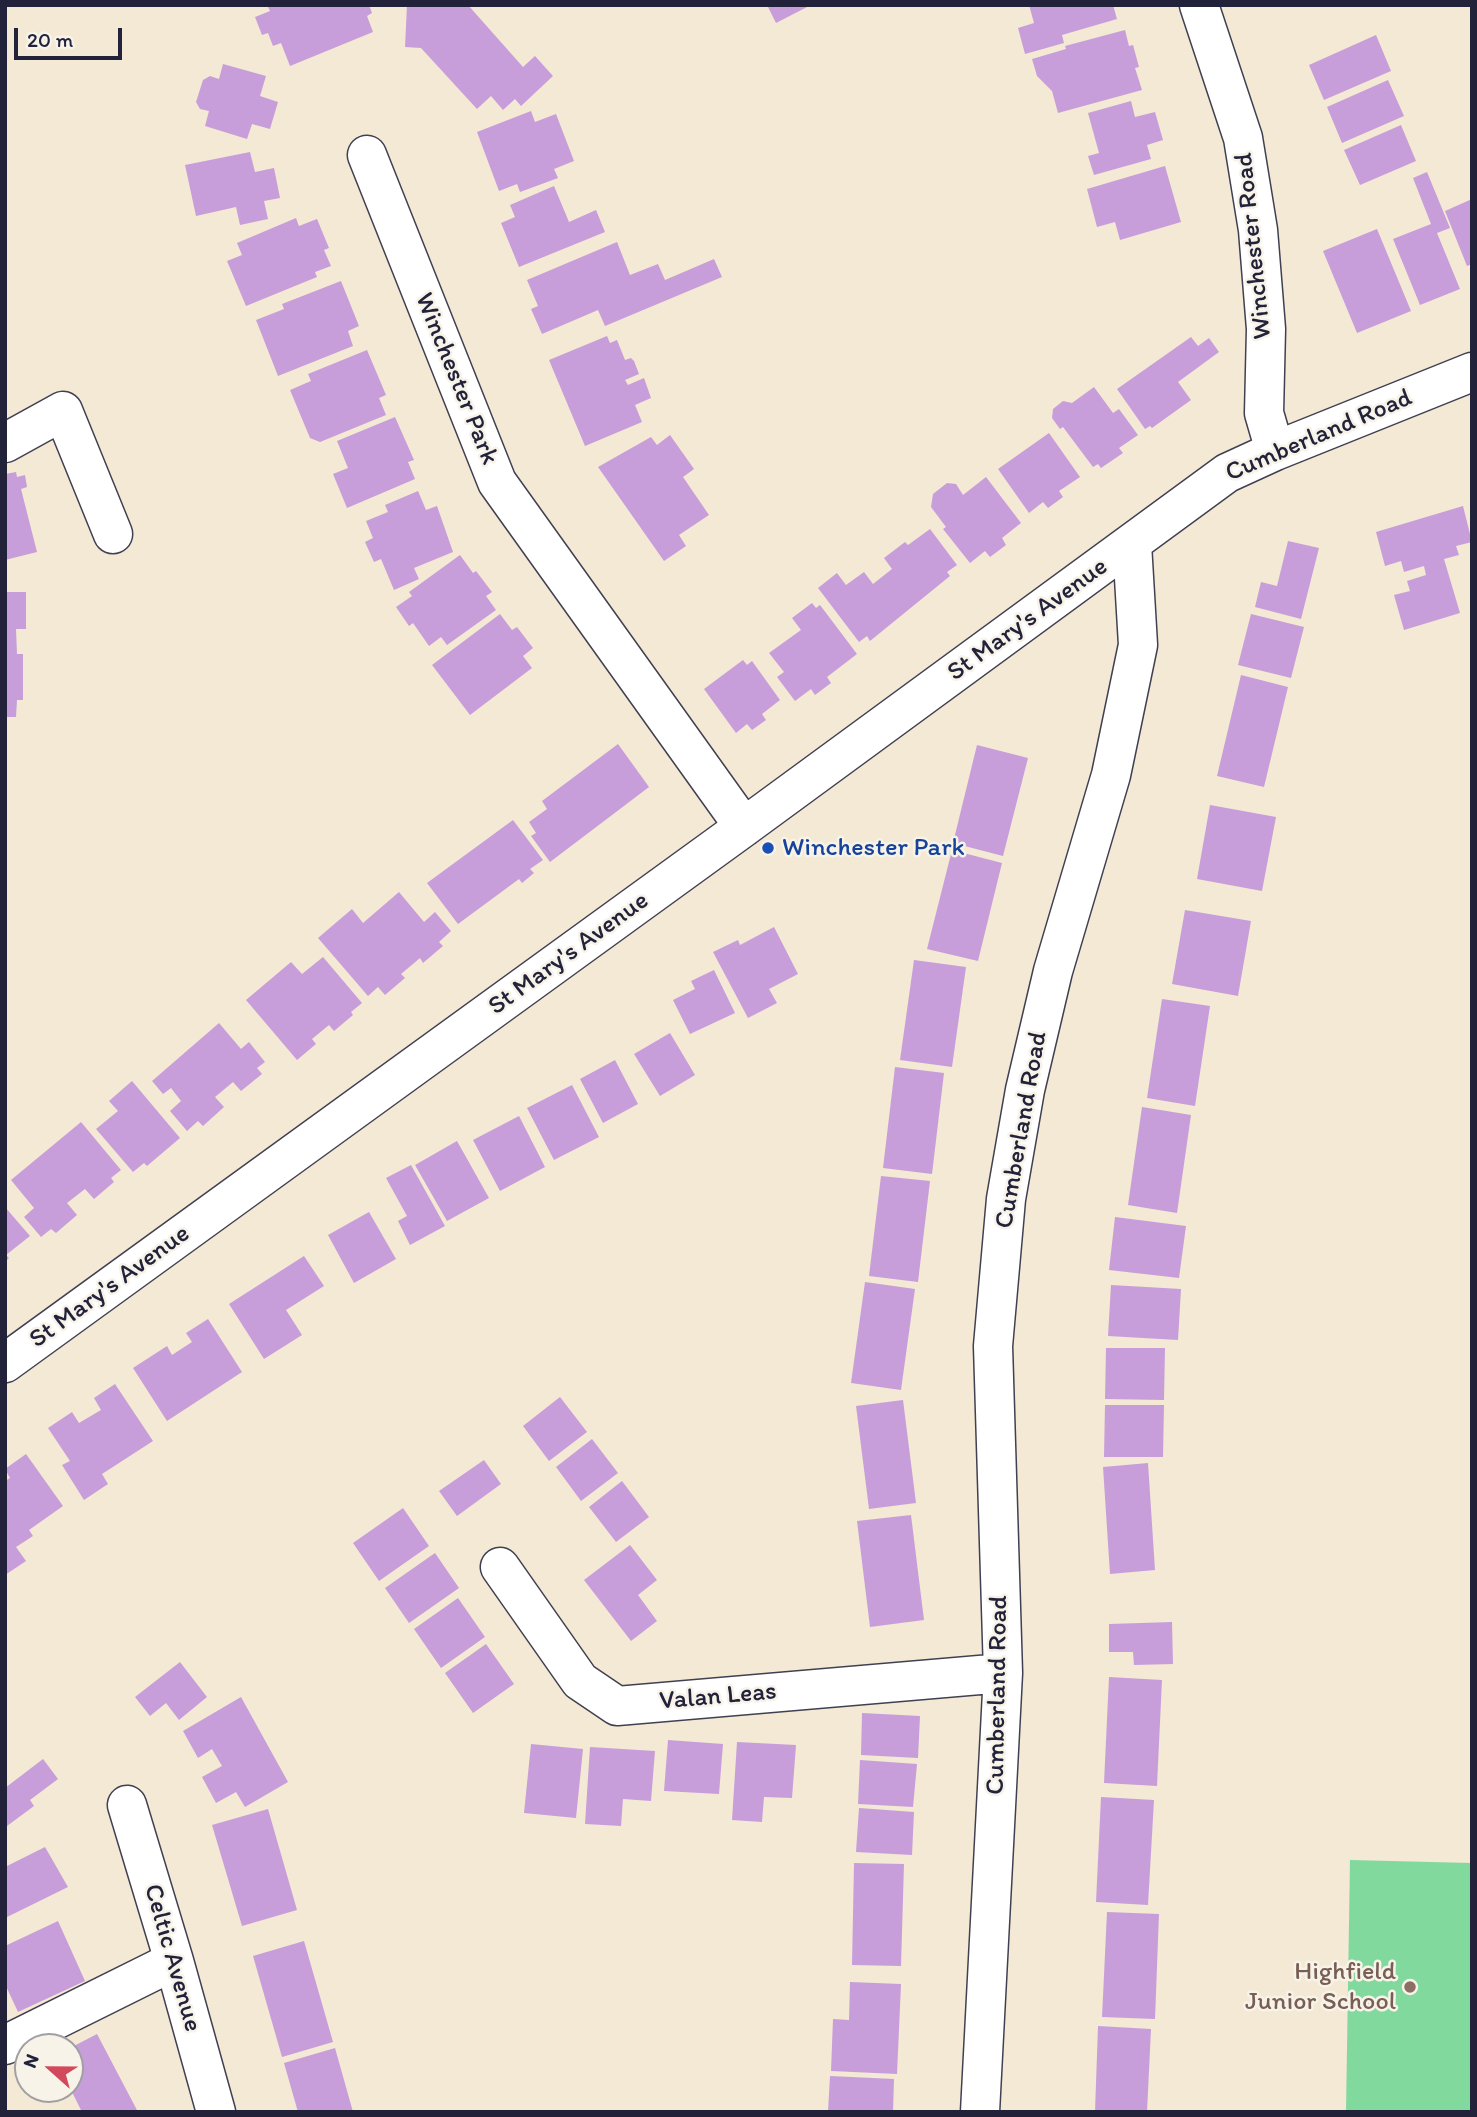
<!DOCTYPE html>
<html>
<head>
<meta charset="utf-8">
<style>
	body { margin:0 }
	#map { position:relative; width:1477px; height:2117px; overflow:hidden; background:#f3e9d4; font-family:Itim,sans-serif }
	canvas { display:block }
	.frame { position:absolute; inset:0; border:7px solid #22223b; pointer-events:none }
	.north { position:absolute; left:14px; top:2033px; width:70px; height:70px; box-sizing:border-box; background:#f7f3e8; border:2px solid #a29fa3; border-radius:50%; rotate:291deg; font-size:19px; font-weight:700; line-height:28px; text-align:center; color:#22223b }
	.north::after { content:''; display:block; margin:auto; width:24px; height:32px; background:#d1495b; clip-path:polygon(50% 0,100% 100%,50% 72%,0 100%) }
	.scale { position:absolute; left:14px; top:28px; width:108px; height:32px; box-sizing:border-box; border:4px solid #22223b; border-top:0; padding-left:9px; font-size:21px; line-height:24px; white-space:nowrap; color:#22223b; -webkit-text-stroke:5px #f7f3e8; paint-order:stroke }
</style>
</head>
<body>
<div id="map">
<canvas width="1477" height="2117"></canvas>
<div class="frame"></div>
<div class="north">N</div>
<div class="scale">20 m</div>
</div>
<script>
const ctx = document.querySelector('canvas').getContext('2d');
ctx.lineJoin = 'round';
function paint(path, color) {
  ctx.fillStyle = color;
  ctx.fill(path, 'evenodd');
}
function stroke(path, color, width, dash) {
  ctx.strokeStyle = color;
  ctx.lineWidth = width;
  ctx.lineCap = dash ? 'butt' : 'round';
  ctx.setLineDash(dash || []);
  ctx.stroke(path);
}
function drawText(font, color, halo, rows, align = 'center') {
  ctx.font = font + ' Itim,sans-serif';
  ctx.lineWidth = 5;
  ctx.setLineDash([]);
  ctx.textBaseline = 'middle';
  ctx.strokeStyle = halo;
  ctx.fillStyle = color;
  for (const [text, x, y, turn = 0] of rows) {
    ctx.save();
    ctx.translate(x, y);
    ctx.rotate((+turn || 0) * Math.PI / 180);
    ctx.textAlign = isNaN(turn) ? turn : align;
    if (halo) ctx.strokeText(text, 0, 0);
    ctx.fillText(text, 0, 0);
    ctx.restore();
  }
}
const green = new Path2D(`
	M1350 1860 1472 1863V2112H1346Z`);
const building = new Path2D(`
	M273 5H369L372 13 367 16 373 32 290 66 281 43 273 46 268 33 262 35 255 17 270 11 268 7Z
	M407 5H468L523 67 535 56 553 76 521 106 515 99 503 110 491 96 477 109 421 48 405 47Z
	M767 5H811L776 23Z
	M1029 5H1113L1117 19 1062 35 1064 43 1025 54 1018 28 1034 23Z
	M1125 30 1129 46 1133 45 1139 67 1135 68 1142 90 1058 113 1052 91 1037 76 1032 59 1066 49 1065 46Z
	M1376 35 1391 71 1324 100 1309 65Z
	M223 64 266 76 260 96 278 102 270 129 252 124 247 139 205 126 209 111 200 109 196 102 203 80 210 76 219 79Z
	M1388 80 1404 116 1342 143 1327 107Z
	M1131 101 1135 117 1155 112 1163 140 1147 145 1151 159 1094 175 1088 156 1099 153 1088 113Z
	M531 111 535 122 556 114 574 161 554 169 558 178 520 192 517 184 499 191 477 132Z
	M1401 125 1416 161 1360 185 1344 150Z
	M250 152 255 172 274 168 280 198 264 201 268 219 240 225 236 207 196 216 185 165Z
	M1165 166 1181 222 1120 240 1115 222 1097 227 1087 189Z
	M1427 172 1450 228 1437 233 1460 289 1420 305 1393 239 1431 224 1413 178Z
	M554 186 569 222 596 210 605 232 519 267 501 223 515 217 510 205Z
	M1472 199V264L1467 266 1445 211Z
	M296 218 299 226 317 219 329 248 324 250 331 266 315 272 317 277 246 306 227 261 242 255 237 243Z
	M1377 229 1411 311 1357 333 1323 251Z
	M617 242 630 275 658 264 665 280 714 259 722 277 605 326 598 310 542 334 531 309 538 306 527 280Z
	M341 281 359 326 348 331 353 346 278 376 256 320 284 309 282 304Z
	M607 336 610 343 617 340 625 360 631 358 634 361 639 374 625 380 628 385 644 378 651 398 635 405 642 422 585 446 549 360Z
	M1191 337 1198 346 1209 338 1219 352 1178 382 1191 400 1152 428 1150 426 1145 429 1117 389Z
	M367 350 386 395 379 398 386 415 320 442 310 438 290 390 311 381 308 374Z
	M1094 387 1113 413 1119 409 1138 435 1119 448 1123 453 1101 468 1098 464 1093 467 1063 427 1060 429 1052 418 1053 409 1063 401 1072 403Z
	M395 417 414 460 408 462 415 479 347 508 333 474 348 468 337 441Z
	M1049 433 1080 477 1059 491 1063 497 1048 508 1043 502 1029 513 998 469Z
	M670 435 694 469 683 477 709 515 679 535 686 546 664 561 598 467 651 437 657 445Z
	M16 472 17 477 25 475 27 487 21 489 37 552 5 560V474Z
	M986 477 1021 523 1002 538 1006 545 990 557 985 551 970 563 943 529 946 527 931 507 933 494 947 483 956 484 963 495Z
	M418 491 426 510 437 506 453 552 414 568 419 579 394 590 381 559 374 562 365 542 373 538 366 521 388 512 385 505Z
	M1463 506 1472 542 1456 546 1459 555 1444 559 1460 613 1404 630 1394 595 1410 591 1407 581 1426 575 1424 566 1404 572 1401 561 1385 566 1376 532Z
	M930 529 957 565 947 572 950 576 870 641 867 636 859 642 818 588 837 573 846 585 864 572 873 584 892 569 884 558 905 542 908 545Z
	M1288 541 1319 548 1301 619 1255 607 1261 582 1277 586Z
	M460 555 473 573 476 571 492 592 486 596 496 610 447 645 441 637 429 646 413 623 409 626 396 607 412 596 409 592Z
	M5 592H26V629H16L17 654H23V700H17L16 717H5Z
	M812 603 816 608 820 605 857 654 827 677 831 683 815 695 811 689 795 701 777 677 784 672 769 653 801 630 792 618Z
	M500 614 512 630 517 627 533 648 523 656 532 668 470 715 432 665Z
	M1251 614 1304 627 1291 678 1238 665Z
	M743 660 747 665 752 661 780 700 762 714 766 720 752 730 747 724 736 733 704 689Z
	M1241 675 1288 687 1264 787 1217 776Z
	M618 744 649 787 550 862 531 836 536 833 529 822 547 809 542 801Z
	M977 745 1028 758 1003 856 953 843Z
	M1210 805 1276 817 1262 891 1197 879Z
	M513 820 543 860 530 869 534 873 522 883 519 879 458 924 427 883Z
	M952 850 1002 863 978 961 927 949Z
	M399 892 424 922 435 912 451 931 439 942 443 946 423 963 420 958 413 964 401 974 405 978 385 995 378 987 368 996 318 938 352 909 363 923Z
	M1185 910 1251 921 1238 996 1172 984Z
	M774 927 798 974 769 989 777 1003 748 1018 713 952 738 940 740 945Z
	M323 957 362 1003 351 1012 353 1015 334 1031 329 1025 312 1039 316 1044 297 1060 246 1000 291 962 302 974Z
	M914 960 966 967 952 1067 900 1060Z
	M714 970 735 1013 690 1034 673 1000 695 989 691 981Z
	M1162 999 1210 1006 1195 1106 1147 1098Z
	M219 1023 241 1049 249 1042 265 1062 257 1068 262 1074 241 1091 233 1082 215 1097 224 1107 203 1126 198 1121 187 1131 170 1111 181 1101 171 1088 163 1094 152 1081Z
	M670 1033 695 1075 660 1096 634 1054Z
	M615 1060 638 1104 603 1123 580 1079Z
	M895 1067 944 1073 932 1174 883 1168Z
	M132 1081 180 1138 147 1166 144 1163 133 1172 96 1129 118 1111 109 1101Z
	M572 1085 599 1137 554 1160 527 1108Z
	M1142 1107 1191 1115 1177 1213 1128 1205Z
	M519 1116 545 1167 500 1191 473 1140Z
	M81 1122 121 1170 111 1178 114 1182 94 1199 85 1189 67 1203 77 1215 56 1233 51 1229 41 1237 24 1217 34 1208 11 1180Z
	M457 1141 489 1198 447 1221 415 1165Z
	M411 1165 445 1226 410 1245 398 1221 407 1216 386 1178Z
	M881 1176 930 1181 918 1282 869 1276Z
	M5 1207 30 1236 6 1255 9 1258 5 1262Z
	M369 1212 396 1259 354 1283 328 1235Z
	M1115 1217 1186 1226 1179 1278 1109 1270Z
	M304 1256 324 1286 286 1310 302 1335 264 1359 229 1304Z
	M865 1282 915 1289 901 1390 851 1383Z
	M1111 1285 1181 1289 1178 1340 1108 1336Z
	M208 1319 242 1372 167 1421 133 1368 167 1346 172 1355 192 1342 186 1333Z
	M1106 1348H1165L1164 1400 1105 1399Z
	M115 1384 153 1441 102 1474 108 1484 84 1500 62 1465 70 1461 48 1428 72 1412 79 1423 101 1410 94 1398Z
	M560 1397 587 1432 549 1461 523 1426Z
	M903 1400 916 1503 869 1509 856 1406Z
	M1105 1405H1164L1163 1457H1104Z
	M592 1439 618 1473 581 1501 556 1467Z
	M26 1454 63 1506 29 1530 33 1536 16 1547 26 1561 5 1575V1481L10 1478 5 1469Z
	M484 1460 501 1484 457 1516 439 1491Z
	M1148 1463 1155 1570 1110 1574 1103 1467Z
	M622 1481 649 1517 616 1542 589 1507Z
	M403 1508 429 1546 379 1581 353 1543Z
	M911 1515 924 1620 870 1627 857 1521Z
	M630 1545 657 1580 638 1595 657 1621 631 1641 584 1580Z
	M435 1553 459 1588 409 1623 385 1588Z
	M458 1598 485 1637 441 1668 414 1629Z
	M1172 1622 1173 1664 1134 1665 1133 1652H1109V1624Z
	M486 1644 514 1684 473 1713 445 1673Z
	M180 1662 207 1697 179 1720 166 1703 150 1716 135 1697Z
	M1109 1677 1162 1680 1157 1786 1104 1783Z
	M241 1697 288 1782 245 1807 236 1792 216 1803 202 1777 222 1766 212 1749 198 1758 183 1731Z
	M862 1713 920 1716 918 1758 861 1755Z
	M668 1740 723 1744 719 1794 664 1791Z
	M737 1742 796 1745 792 1798 764 1797 762 1822 732 1820Z
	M531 1744 583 1749 576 1818 524 1813Z
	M590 1747 655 1751 651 1801 623 1799 621 1826 585 1824Z
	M43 1759 58 1779 30 1800 34 1806 7 1826 5 1823V1788Z
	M860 1760 917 1764 913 1807 858 1804Z
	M1101 1797 1154 1800 1148 1905 1096 1902Z
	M859 1808 914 1812 912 1855 856 1852Z
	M268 1809 297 1910 242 1926 212 1825Z
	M45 1847 68 1887 5 1918V1867Z
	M854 1863 904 1864 901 1966 852 1965Z
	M1107 1912 1159 1914 1155 2019 1102 2017Z
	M58 1921 85 1981 18 2012 5 1984V1946Z
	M304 1941 333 2042 282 2057 253 1956Z
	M850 1982 901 1984 897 2074 831 2071 833 2019 849 2020Z
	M1098 2026 1151 2029 1147 2112H1095Z
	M97 2034 138 2112H82L70 2088V2048Z
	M335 2048 353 2112H298L284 2063Z
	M830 2076 894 2079 893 2112H828Z`);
const minor = new Path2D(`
	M1199 5 1243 138 1258 230 1266 329 1264 413 1275 451
	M367 155 497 482 744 827
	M5 443 63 411 113 534
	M5 1363 744 827 1227 473 1275 451 1472 372
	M500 1567 580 1681 617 1706 1003 1673
	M127 1805 174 1961 216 2112
	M5 2045 174 1961
	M980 2112 1003 1673 993 1346 1006 1199 1025 1090 1053 971 1111 775 1138 645 1132 544`);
const markers = [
	[768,848,7,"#1a4fb4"],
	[1410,1987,7,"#8d6e63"]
];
const streetNames = [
	["Winchester Road",1254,246,-96],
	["Winchester Park",456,379,68],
	["Cumberland Road",1319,436,-23],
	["St Mary's Avenue",1028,620,-36],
	["St Mary's Avenue",569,954,-36],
	["Cumberland Road",1022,1130,-80],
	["St Mary's Avenue",110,1287,-36],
	["Cumberland Road",998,1695,-89],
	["Valan Leas",718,1697,-5],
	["Celtic Avenue",172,1958,74]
];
const transitNames = [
	["Winchester Park",782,848]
];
const educationNames = [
	["Highfield",1396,1972],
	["Junior School",1396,2002]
];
paint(green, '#82d99e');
paint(building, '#c79eda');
stroke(minor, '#414052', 41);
stroke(minor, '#fff', 38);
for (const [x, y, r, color] of markers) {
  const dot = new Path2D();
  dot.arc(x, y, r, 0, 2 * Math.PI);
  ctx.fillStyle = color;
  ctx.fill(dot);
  stroke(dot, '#f7f3e8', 2.5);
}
drawText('26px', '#22223b', '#f7f3e8', streetNames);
drawText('26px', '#164399', '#f7f3e8', transitNames, 'left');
drawText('26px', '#785e54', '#f7f3e8', educationNames, 'right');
</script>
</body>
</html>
